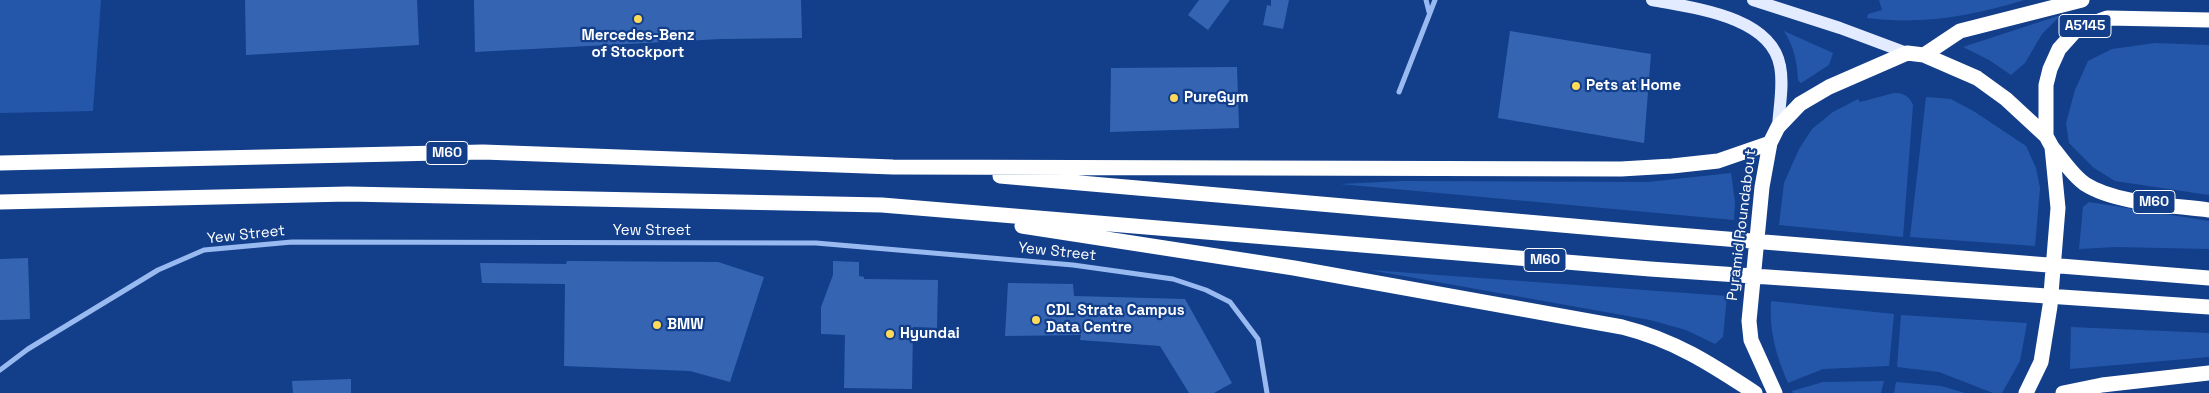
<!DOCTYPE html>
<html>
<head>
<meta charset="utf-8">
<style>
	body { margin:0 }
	canvas { display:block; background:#123e8a }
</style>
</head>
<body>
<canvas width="2209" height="393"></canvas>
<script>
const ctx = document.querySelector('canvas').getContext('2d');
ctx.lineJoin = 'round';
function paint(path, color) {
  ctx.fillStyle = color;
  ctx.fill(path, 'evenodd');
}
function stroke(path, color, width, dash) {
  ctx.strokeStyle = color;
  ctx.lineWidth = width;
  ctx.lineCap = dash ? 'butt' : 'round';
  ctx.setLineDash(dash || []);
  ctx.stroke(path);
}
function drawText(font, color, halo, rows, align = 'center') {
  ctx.font = font + ' "Space Grotesk",sans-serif';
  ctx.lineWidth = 4.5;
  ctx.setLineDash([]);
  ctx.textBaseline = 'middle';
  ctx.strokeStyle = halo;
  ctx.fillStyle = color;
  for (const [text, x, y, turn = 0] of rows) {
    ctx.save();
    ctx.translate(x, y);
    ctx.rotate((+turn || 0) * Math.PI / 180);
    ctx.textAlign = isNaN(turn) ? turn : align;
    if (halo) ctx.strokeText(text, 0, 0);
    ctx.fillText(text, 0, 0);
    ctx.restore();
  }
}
const green = new Path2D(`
	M0 0H101L93 111 0 113Z
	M1879 0H2024C1973 16 1921 25 1867 18L1868 14 1882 10Z
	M2061 15 2042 34 2025 63 2011 75 1989 60 1963 47Z
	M1784 31 1833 53 1829 65 1801 83 1798 80C1797 61 1794 47 1784 31Z
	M2155 43 2209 45V195L2115 181 2094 168 2069 143 2066 123 2075 90 2088 61 2112 49Z
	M1894 93C1904 93 1909 96 1913 105L1903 237 1779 225 1784 183 1799 149 1812 129 1833 112 1858 99 1860 102Z
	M1926 97 1951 99 1975 112 2026 146 2036 168 2040 188 2035 246 1910 237Z
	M1731 173 1735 202 1734 220 1340 184 1403 181 1648 182Z
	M2089 202 2209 221V249L2116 247 2079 249 2083 207Z
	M1370 270 1727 296 1723 337 1715 344 1686 330 1650 320Z
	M1771 301 1894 314 1889 366 1823 369 1788 383C1776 355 1769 331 1771 301Z
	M1901 315 2027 323 2020 361 2002 393H1993L1939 372 1897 367Z
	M2071 327 2209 333V357L2070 369Z
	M1884 381 1881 393H1793L1792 391 1823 382Z
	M1896 382 1941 386 1965 393H1894Z`);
const building = new Path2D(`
	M245 0H417L419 45 246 55Z
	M474 0H801L802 38 721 39 475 52Z
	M1199 0H1230L1208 30 1188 15Z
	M1271 0H1289L1283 29 1263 25 1267 5 1271 6Z
	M1510 31 1651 54 1644 143 1498 118Z
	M1237 67 1239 128 1110 132 1111 68Z
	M28 258 30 319 0 320V259Z
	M567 261 718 262 764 277 730 382 690 371 564 366 565 284 482 283 480 263 566 264Z
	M833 261 859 262V276L864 277V279L938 280 937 328 913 327 912 389 844 388 845 335 821 334V307L833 275Z
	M1008 283 1073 284 1074 296 1185 299 1232 383 1214 393H1189L1160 346 1080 340 1081 335 1005 336Z
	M351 379V393H293L292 381Z`);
const street = new Path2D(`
	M1426 0 1429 12
	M1399 92 1435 0
	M0 370 28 349 158 270 204 250 292 242 816 243 1073 265 1173 279 1206 290 1230 302 1258 339 1267 393`);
const primary = new Path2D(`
	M1652 0C1693 8 1771 16 1780 66 1784 85 1779 108 1778 127
	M1753 0 1840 28 1907 53`);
const highway = new Path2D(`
	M1924 55 1960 31 2082 0
	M2046 136V85L2050 69 2059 49 2077 29 2107 18 2209 20
	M2052 147C2062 159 2072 175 2085 184 2116 204 2173 205 2209 210
	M0 163 483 152 893 167 1621 169 1672 166 1718 161 1770 143
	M1000 176 1653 233 2209 278
	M0 202 348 194 882 205 1650 269 2209 307
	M1022 226 1294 268 1622 327C1674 340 1711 364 1755 393
	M1775 393 1751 340 1749 321 1762 187 1770 143 1778 127 1800 104 1829 87 1907 53 1924 55 1977 78 2006 99 2046 136 2052 147 2058 208 2050 306 2041 362 2026 393
	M2063 393 2102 385 2209 373`);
const markers = [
	[638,19,5,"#ffda58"],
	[1576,86,5,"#ffda58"],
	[1174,98,5,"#ffda58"],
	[1036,320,5,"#ffda58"],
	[657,325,5,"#ffda58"],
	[890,334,5,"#ffda58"]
];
const shields = [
	[2085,26,52],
	[447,153,42],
	[2154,202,42],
	[1545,260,42]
];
const shieldNames = [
	["A5145",2085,26],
	["M60",447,153],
	["M60",2154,202],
	["M60",1545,260]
];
const poiNames = [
	["Mercedes-Benz",638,36,"center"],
	["of Stockport",638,53,"center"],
	["Pets at Home",1586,86],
	["PureGym",1184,98],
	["CDL Strata Campus",1046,311],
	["Data Centre",1046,328],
	["BMW",667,325],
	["Hyundai",900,334]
];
const streetNames = [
	["Pyramid Roundabout",1742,225,-83],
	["Yew Street",652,231],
	["Yew Street",246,235,-6],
	["Yew Street",1057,252,6]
];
paint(green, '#2457aa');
paint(building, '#3565b2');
stroke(street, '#99baf1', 5);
stroke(primary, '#e2ebff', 12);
stroke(highway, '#fff', 15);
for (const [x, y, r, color] of markers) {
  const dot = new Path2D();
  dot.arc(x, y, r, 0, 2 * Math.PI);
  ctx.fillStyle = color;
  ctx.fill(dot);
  stroke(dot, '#123e8a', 2);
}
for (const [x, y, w] of shields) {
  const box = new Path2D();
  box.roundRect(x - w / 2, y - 11.5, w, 23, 4);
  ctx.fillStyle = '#123e8a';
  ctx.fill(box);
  stroke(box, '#fff', 1);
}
drawText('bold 14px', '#fff', null, shieldNames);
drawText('bold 15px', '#fff', '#123e8a', poiNames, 'left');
drawText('15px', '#fff', '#123e8a', streetNames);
</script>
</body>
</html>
